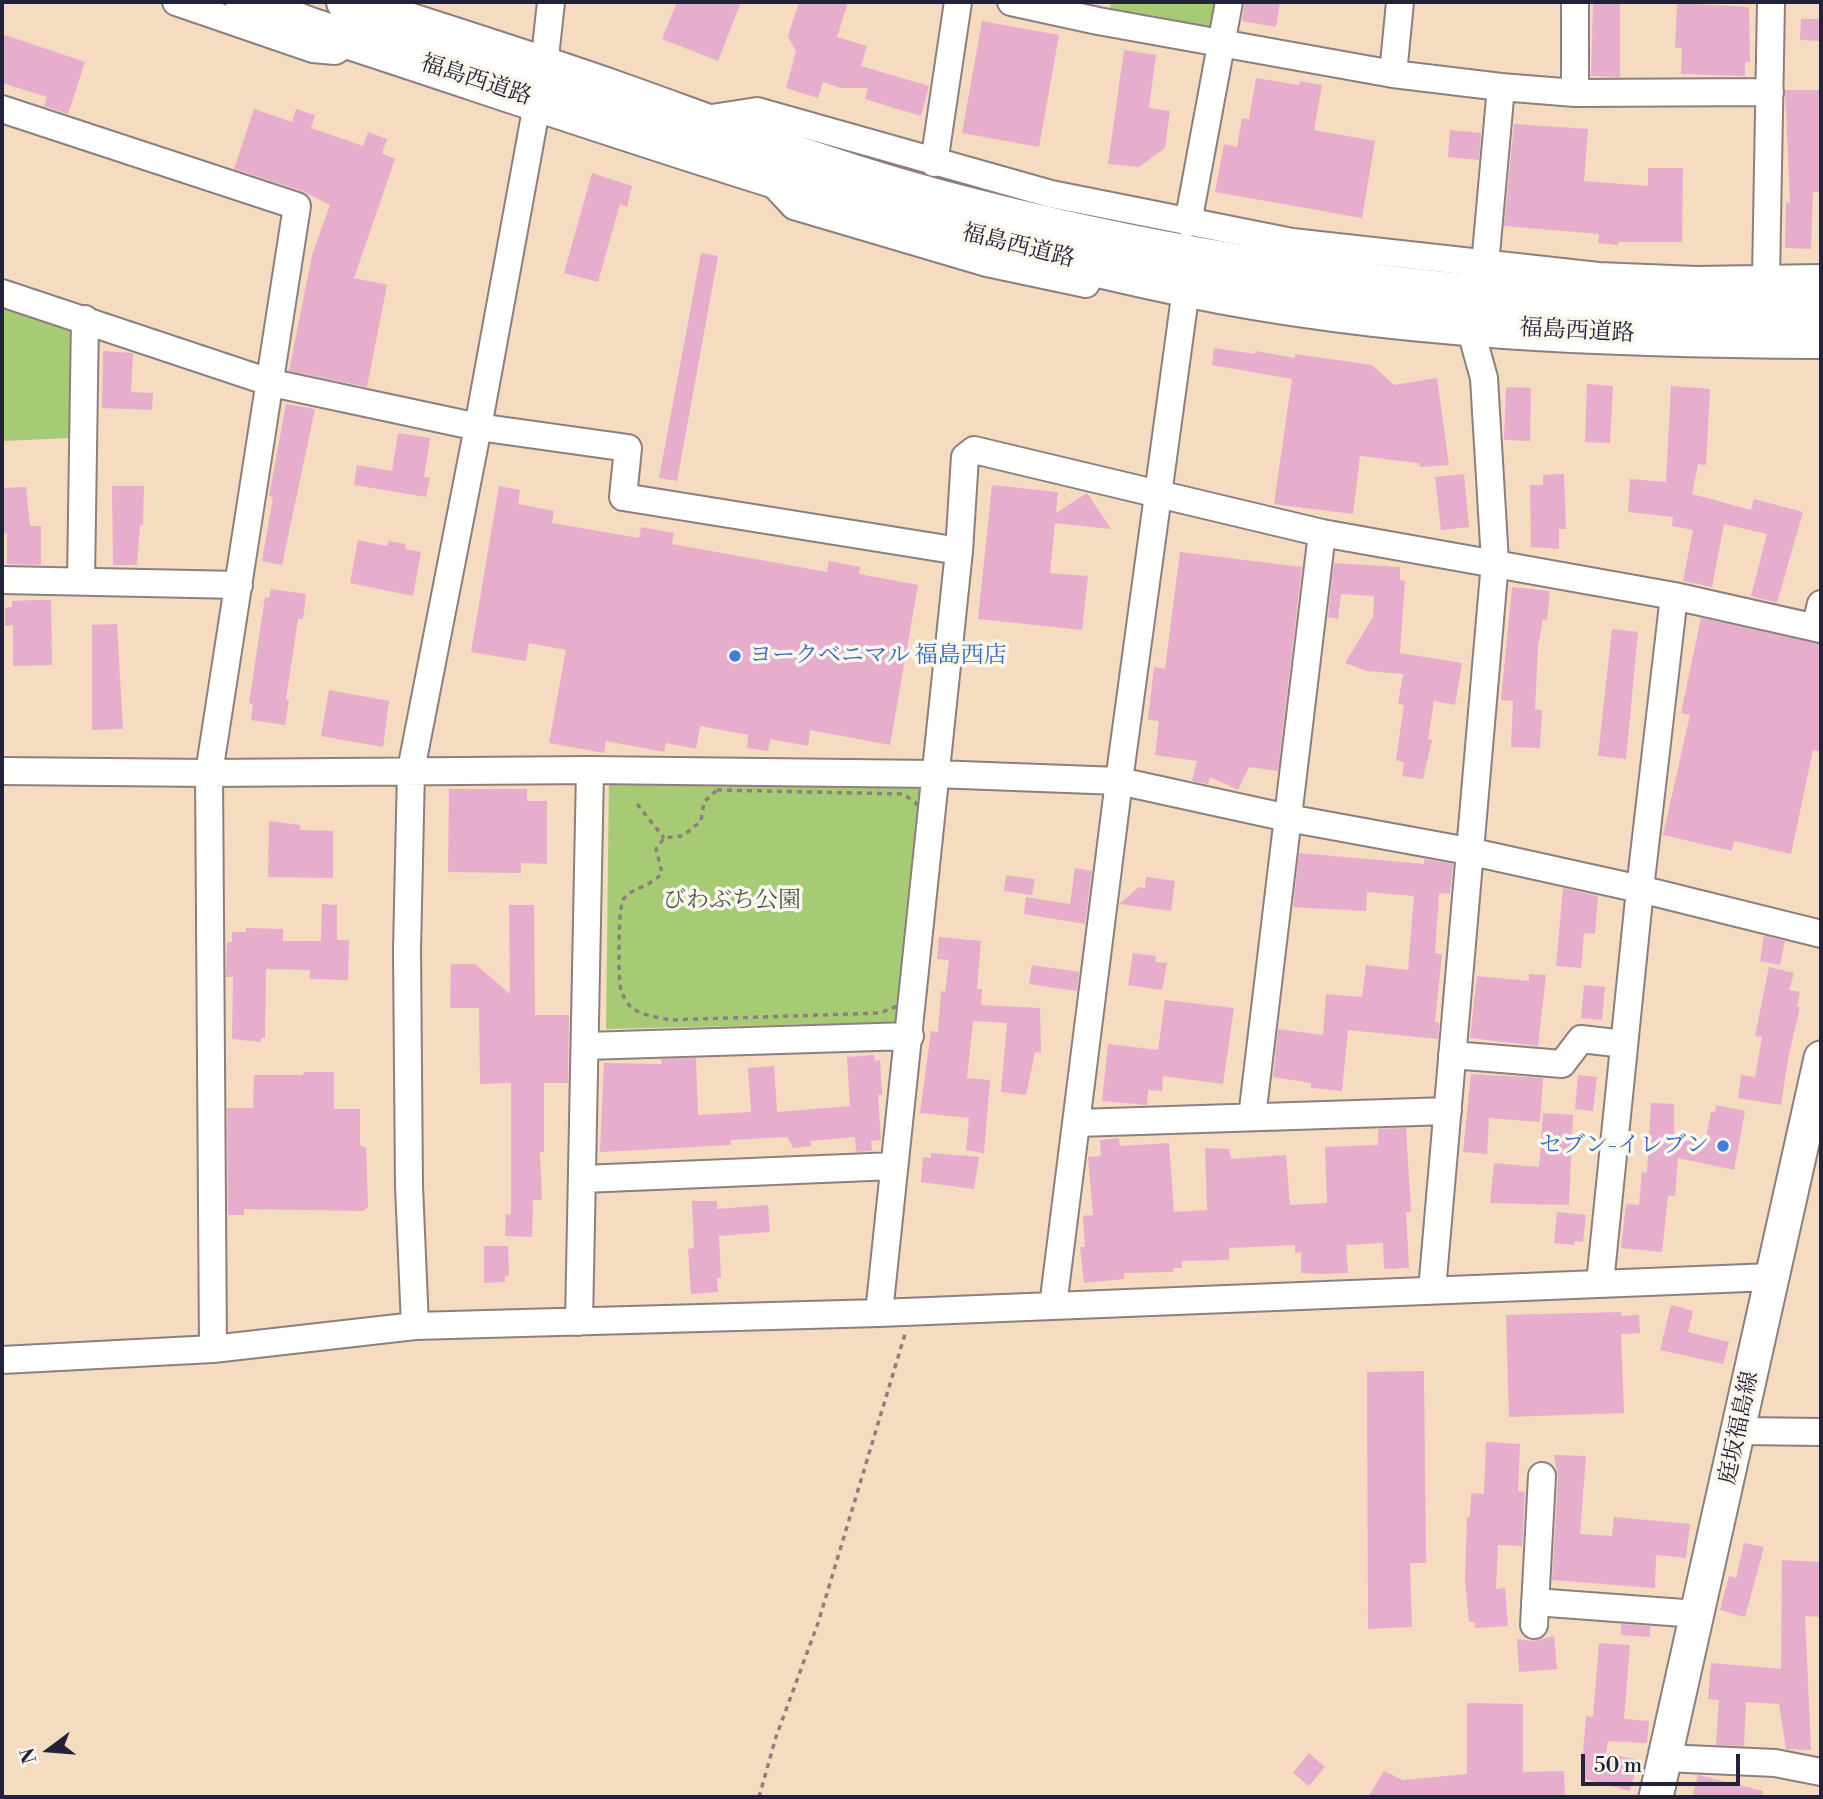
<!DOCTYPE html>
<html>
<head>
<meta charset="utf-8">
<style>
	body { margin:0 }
	#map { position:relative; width:1823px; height:1799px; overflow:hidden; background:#f5dcc0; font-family:"Libre Bodoni",serif }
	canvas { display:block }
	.frame { position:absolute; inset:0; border:4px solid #22223b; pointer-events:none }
	.north { position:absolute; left:14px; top:1715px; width:70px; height:70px; -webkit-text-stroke:5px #fbf7ec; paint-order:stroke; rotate:254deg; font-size:19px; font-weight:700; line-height:28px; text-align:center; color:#22223b }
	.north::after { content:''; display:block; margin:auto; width:24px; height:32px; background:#22223b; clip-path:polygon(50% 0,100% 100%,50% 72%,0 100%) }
	.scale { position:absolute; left:1581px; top:1754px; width:159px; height:32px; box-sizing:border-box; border:4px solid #22223b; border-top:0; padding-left:9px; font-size:21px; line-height:24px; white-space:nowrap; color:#22223b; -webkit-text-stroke:5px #fbf7ec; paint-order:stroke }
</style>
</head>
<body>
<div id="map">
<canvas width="1823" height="1799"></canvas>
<div class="frame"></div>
<div class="north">N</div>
<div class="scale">50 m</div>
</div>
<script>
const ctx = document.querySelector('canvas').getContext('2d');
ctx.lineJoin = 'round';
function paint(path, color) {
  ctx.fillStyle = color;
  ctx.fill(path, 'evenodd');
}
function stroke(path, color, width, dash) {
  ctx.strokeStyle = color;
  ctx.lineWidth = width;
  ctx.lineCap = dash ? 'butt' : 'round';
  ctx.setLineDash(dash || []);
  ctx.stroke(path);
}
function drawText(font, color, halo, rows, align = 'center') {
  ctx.font = font + ' "Libre Bodoni","Noto Serif JP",serif';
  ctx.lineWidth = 7;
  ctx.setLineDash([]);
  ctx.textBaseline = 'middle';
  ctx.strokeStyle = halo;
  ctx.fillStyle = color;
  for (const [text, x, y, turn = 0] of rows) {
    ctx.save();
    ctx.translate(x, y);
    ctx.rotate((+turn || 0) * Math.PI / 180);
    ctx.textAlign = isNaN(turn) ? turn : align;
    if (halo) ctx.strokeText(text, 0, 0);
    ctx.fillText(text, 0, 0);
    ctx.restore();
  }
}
const green = new Path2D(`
	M1111 2H1217L1213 30 1109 15Z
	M2 302 75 326 72 438 2 441Z
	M609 776 932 777 910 1022 606 1029Z`);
const building = new Path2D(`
	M677 2H741L718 61 662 39Z
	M799 2H848L837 37 867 46 861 66 929 86 921 116 865 99 868 88H841L823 82 818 98 786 88 796 52 788 36Z
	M1245 2H1280L1276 27 1242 21Z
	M1593 2H1620V77L1591 76Z
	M1677 3 1749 7 1750 62H1745V76L1681 74 1682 48H1675Z
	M1801 19H1821V41L1800 40Z
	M982 21 1059 35 1039 147 962 133Z
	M2 34 85 62 68 114 44 106 47 97 2 83Z
	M1124 50 1156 55 1149 108 1170 111 1165 148 1139 167 1108 164Z
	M1256 78 1299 85 1300 81 1322 85 1314 130 1375 141 1362 218 1215 192 1224 144 1237 147 1242 118 1249 119Z
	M1785 90H1821V192H1813L1811 249 1785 248 1786 202 1790 203Z
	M254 109 292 122 296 109 315 115 311 128 363 146 368 132 387 139 382 153 395 159 354 278 387 285 367 387 289 371 312 255 330 205 302 191 234 169Z
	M1514 124 1588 129 1584 181 1648 186V168H1683L1682 242H1618V245L1598 243 1599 234 1504 226Z
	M1450 130 1481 133 1479 160 1448 157Z
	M592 173 632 186 627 207 620 204 598 282 564 273Z
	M701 253 718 256 677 481 659 478Z
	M1214 348 1255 354V351L1295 358V354L1372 365 1394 385 1437 378 1449 465 1420 467 1419 463 1360 456 1353 514 1274 504 1292 379 1212 365Z
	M103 351 133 353 131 392 153 393 152 410 102 408Z
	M1587 384 1613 386 1610 443 1585 442Z
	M1671 386 1710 389 1706 465 1698 464 1692 494 1751 510 1754 499 1803 512 1777 603 1751 596 1767 534 1724 524 1712 587 1683 581 1693 530 1672 526 1673 517 1628 512 1630 479 1666 482Z
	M1506 387 1531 388 1530 441 1504 440Z
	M286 404 315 409 282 565 262 561 273 497 269 496Z
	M398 433 430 438 424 477 430 478 426 497 354 485 357 465 392 471Z
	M1464 474 1469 527 1441 530 1435 477Z
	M1564 474 1566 529H1559V549L1531 547 1530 485H1543V475Z
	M992 485 1058 492 1056 513 1087 493 1111 529 1055 523 1050 573 1088 576 1082 630 978 619Z
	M112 486H144L143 525H140L137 565H113Z
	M499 486 520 490 518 504 554 511 552 523 639 538 641 527 674 533 672 544 827 572 829 561 860 567 859 574 918 585 890 745 810 730 808 746 770 739 768 751 747 748 748 735 700 726 696 749 666 743 664 752 606 741 604 753 549 743 566 650 529 643 526 661 471 652Z
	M26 487 30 526H41V565L7 564V533H2V488Z
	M358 540 387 546 388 541 406 544 405 549 421 552 413 596 350 583Z
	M1180 552 1302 567 1278 771 1249 767 1238 790 1210 777 1208 784 1192 781 1197 761 1155 755 1159 721 1148 720 1154 667 1165 669Z
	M1334 563 1400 567V580L1405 581 1400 653 1462 663 1455 705 1434 701 1428 739 1432 740 1423 779 1402 776 1404 762 1396 760 1404 705 1398 704 1403 674 1367 671 1345 663 1373 617 1374 596 1341 594 1338 619 1328 617Z
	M1512 587 1550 591 1547 620 1543 619 1538 646 1535 710H1542L1540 748 1511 747 1513 701 1501 700Z
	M271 589 306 594 303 619H298L286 699 289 700 285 725 251 720 253 704 249 703 265 597 269 598Z
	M33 600H51L52 665 13 666V625L5 626V608L12 607V601Z
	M1701 618 1821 644V752L1813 750 1791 854 1734 841 1732 851 1663 835 1690 715 1681 713Z
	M117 624 123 729 92 730V625Z
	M1612 629 1638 632 1626 759 1598 756Z
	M329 690 389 701 383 747 321 736Z
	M449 789H527V801H547V864L521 863V873L448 872Z
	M269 821 300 825V830L333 831V878L268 877Z
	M1299 853 1424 864V859L1453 864 1450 894 1439 893 1435 953 1442 954 1435 1022H1439L1438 1039 1348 1030 1342 1091 1311 1088V1083L1273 1077 1278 1029 1323 1035 1326 994 1362 997 1366 965 1408 970 1414 896 1367 892 1366 911 1293 907Z
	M1075 868 1092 871 1085 924 1024 914 1026 897 1070 904Z
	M1006 875 1035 879 1032 895 1004 891Z
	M1146 877 1175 881 1171 911 1119 904 1139 887 1145 888Z
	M1563 888 1598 896 1595 934 1584 933 1581 968 1556 966Z
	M322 904 337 905V940H349L348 980 310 979V970L266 969 265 1038H261V1042L232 1039 233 977H226L227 942H232V932H246V928L283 929V941H321Z
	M509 905H534L535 1015H569L568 1083H544V1152H540L542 1200H533L532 1237 505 1236 506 1214 511 1215V1083L480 1084 479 1008H450L451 964H475L510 994Z
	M1764 936 1785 941 1780 965 1760 961Z
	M939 937 981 941 977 989H982L981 1005 1040 1008 1041 1053 1035 1052 1026 1095 1001 1092 1007 1023 973 1021 967 1078 990 1080 984 1153 966 1150 969 1118 920 1113 931 1031 938 1032 941 991 945 992 949 960 937 959Z
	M1133 953 1156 956 1155 962 1167 963 1162 990 1128 985Z
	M1032 965 1079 972 1077 991 1029 984Z
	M1769 967 1794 973 1789 990 1800 992 1797 1007H1800L1788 1059 1781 1105 1738 1098 1741 1075 1755 1077 1762 1037 1755 1036Z
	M1529 974 1546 975 1538 1046 1470 1038 1477 976 1529 981Z
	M1584 985 1605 987 1602 1020 1581 1018Z
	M1165 1000 1234 1008 1223 1084 1163 1076 1162 1091 1148 1090 1147 1105 1102 1101 1108 1044 1158 1050Z
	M874 1055 875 1061 880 1060 882 1095H878L881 1140 871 1141 872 1151 856 1152 855 1137 811 1141V1146L793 1148 787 1137 731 1140V1145L600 1152 604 1063 662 1064 661 1059 696 1058 698 1115 751 1112 748 1068 774 1066 777 1112 850 1106 847 1057Z
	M304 1072H334V1109H360V1145L366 1148 368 1207 363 1211 244 1209V1215H228L227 1108H253L254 1075H303Z
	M1471 1074 1543 1078 1540 1122 1489 1118 1487 1154 1463 1152Z
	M1578 1075 1597 1077 1593 1111 1575 1109Z
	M1651 1103 1674 1104V1140L1705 1142 1711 1112H1715L1716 1105 1745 1111 1734 1170 1678 1158 1675 1196H1668L1662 1252 1621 1248 1626 1204 1639 1205 1642 1172 1647 1173Z
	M1543 1113 1573 1115 1569 1205 1490 1203 1494 1163 1539 1167Z
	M1406 1128 1411 1212H1406L1409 1268 1384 1269 1383 1243 1346 1245 1348 1273 1326 1274 1301 1273V1252L1295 1253V1245L1229 1248V1260L1182 1261V1268H1173V1272L1124 1273V1279L1084 1283 1080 1247H1085L1083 1216 1093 1215 1088 1157 1101 1156 1100 1140 1119 1138 1120 1146 1169 1143 1174 1212 1207 1210 1205 1148 1229 1149 1231 1159 1286 1155 1290 1205 1327 1203 1325 1147 1378 1145V1129Z
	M931 1153 979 1157 974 1189 921 1182 923 1157 931 1158Z
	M692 1201H717V1209L768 1205 770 1232 719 1236 721 1278H717L718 1292 691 1294 688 1249 694 1248Z
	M1557 1212 1586 1215 1583 1242 1575 1241 1574 1245 1554 1243Z
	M484 1246H508L509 1276H505V1282L484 1283Z
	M1671 1305 1693 1311 1688 1332 1729 1342 1723 1364 1660 1350Z
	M1621 1312V1316L1639 1315 1640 1333 1621 1334 1624 1413 1509 1417 1506 1315Z
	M1424 1371 1426 1563H1410L1412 1627 1368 1629 1367 1372Z
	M1486 1442 1520 1444 1518 1491 1525 1492 1522 1546 1498 1545 1496 1589 1505 1588 1508 1626 1475 1628V1622H1469L1465 1580 1467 1517H1470L1471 1493 1484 1494Z
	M1554 1455 1586 1456 1580 1534 1612 1536 1614 1517 1690 1524 1686 1558 1656 1555 1655 1588 1552 1580 1558 1477Z
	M1744 1543 1764 1547 1745 1617 1720 1610 1729 1576 1736 1578Z
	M1782 1560 1821 1562V1617L1805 1616 1811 1750 1786 1749 1779 1704 1746 1702 1744 1746 1716 1745 1719 1700 1708 1699 1711 1663 1781 1669Z
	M1621 1624 1650 1626V1637L1621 1635Z
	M1554 1636 1557 1669 1519 1672 1517 1639 1534 1641Z
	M1599 1643 1630 1645 1624 1719 1649 1721 1647 1743 1608 1741 1606 1753 1638 1760 1630 1791 1581 1778 1586 1716 1593 1717Z
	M1467 1703 1523 1704V1772L1564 1771 1565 1797H1368L1384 1771 1403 1780 1467 1774Z
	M1309 1753 1325 1767 1309 1786 1293 1773Z
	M1698 1775 1763 1791V1797H1692Z`);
const path = new Path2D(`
	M717 790 903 794 916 803 921 821 905 998 897 1006 880 1013 669 1020C656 1016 639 1016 629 1005 627 1002 622 995 621 991 618 981 618 908 623 900 631 887 650 888 662 873L656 849 664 838 683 836 701 821 704 802Z
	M637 804 664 838
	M759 1797 776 1737 818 1623 905 1334`);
const minor = new Path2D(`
	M176 2 313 49 335 51 351 41
	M1011 2 1098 21 1393 74 1501 87 1575 93 1770 92
	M1393 74 1400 2
	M1575 93V2
	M2 109 297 206 209 773 213 1349
	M699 120 757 111 1051 194 1292 242 1598 276 1696 280 1821 278
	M934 163 958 2
	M769 179 794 206 987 263 1086 284
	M1188 223 1229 2
	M1485 265 1501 87
	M1766 278 1771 2
	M2 293 272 383 478 427 628 448 623 497 959 551
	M2 580 239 585
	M81 580 85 319
	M1815 628 1821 604
	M2 771 209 773 590 770 935 774 1119 781 1288 818 1468 851 1640 889 1821 934
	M586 1046 910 1036
	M1452 1055 1562 1064 1581 1039 1624 1044
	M1252 1117 1322 533
	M1078 1123 1448 1111
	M583 1179 894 1166
	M1600 1283 1640 889 1674 596
	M1432 1290 1495 562 1484 378 1474 342
	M1053 1306 1119 781 1184 304
	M879 1313 959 551 965 457 974 450 1322 533 1674 596 1821 629
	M579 1322 590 770
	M415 1326 409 1186 407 950 411 770 478 427 544 66 551 2
	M2 1360 213 1349 415 1326 879 1313 1772 1277
	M1740 1431 1821 1432
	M1535 1602 1697 1614
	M1534 1625 1542 1476
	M1665 1758 1775 1763 1821 1772`);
const major = new Path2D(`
	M1656 1797 1821 1058`);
const highway = new Path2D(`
	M245 2 310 27C599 121 886 225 1184 287 1390 330 1612 338 1821 339
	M346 2C435 31 525 59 614 90 721 128 829 170 939 199 1137 252 1343 285 1547 300 1638 307 1730 306 1821 305`);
const markers = [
	[735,656,7,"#3f7fe0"],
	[1723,1146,7,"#3f7fe0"]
];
const streetNames = [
	["福島西道路",476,81,18],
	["福島西道路",1018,247,14],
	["福島西道路",1577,332,3],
	["庭坂福島線",1740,1428,-78]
];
const shopNames = [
	["ヨークベニマル 福島西店",749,656],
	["セブン-イレブン",1709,1146,"right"]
];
const parkNames = [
	["びわぶち公園",732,901]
];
paint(green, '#a7cb75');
paint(building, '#e6adcc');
stroke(minor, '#8c7f7e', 30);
stroke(major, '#8c7f7e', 37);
stroke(highway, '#8c7f7e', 42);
stroke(path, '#8c7f7e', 3.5, [5, 5]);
stroke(minor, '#fff', 26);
stroke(major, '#fff', 33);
stroke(highway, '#fff', 38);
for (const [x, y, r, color] of markers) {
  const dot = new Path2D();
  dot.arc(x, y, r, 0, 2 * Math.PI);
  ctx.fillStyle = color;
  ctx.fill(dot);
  stroke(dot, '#fbf7ec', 2.5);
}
drawText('23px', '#22223b', '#fbf7ec', streetNames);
drawText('23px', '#366cbe', '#fbf7ec', shopNames, 'left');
drawText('23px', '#4a554c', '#fbf7ec', parkNames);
</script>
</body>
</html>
